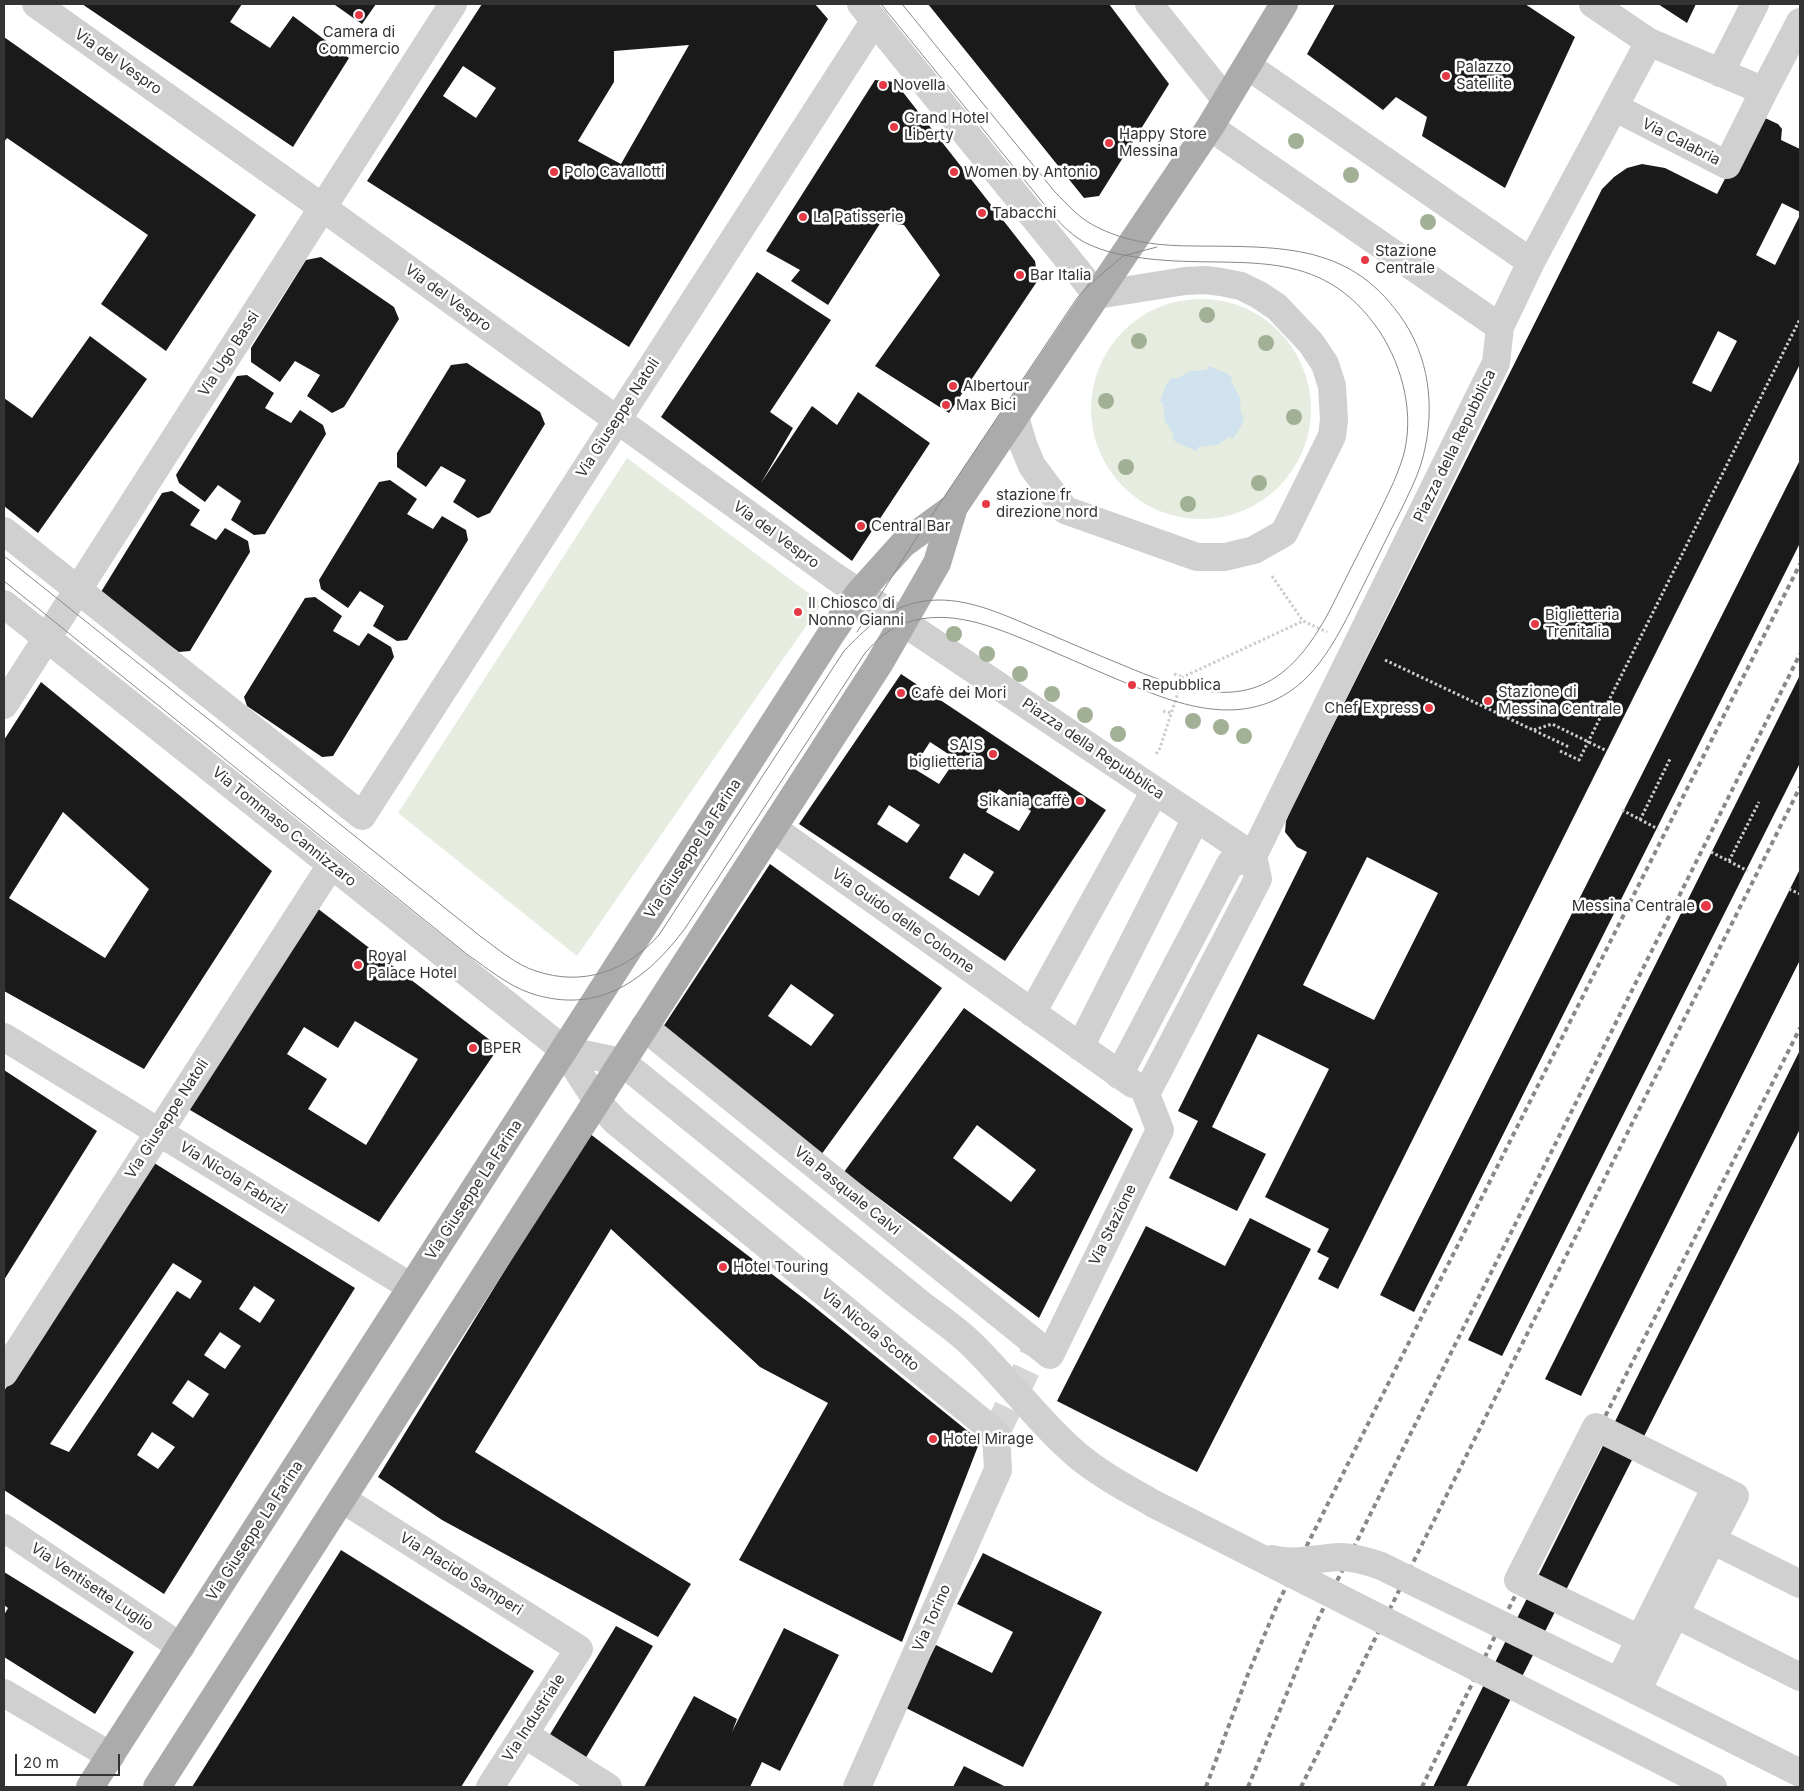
<!DOCTYPE html>
<html>
<head>
<meta charset="utf-8">
<style>
	body { margin:0 }
	#map { position:relative; width:1804px; height:1791px; overflow:hidden; background:#fff; font-family:Inter,sans-serif }
	canvas { display:block }
	.frame { position:absolute; inset:0; border:5px solid #333; pointer-events:none }
	.scale { position:absolute; left:15px; top:1754px; width:105px; height:22px; box-sizing:border-box; border:2px solid #333; border-top:0; padding-left:6px; font-size:15px; line-height:18px; white-space:nowrap; color:#333; -webkit-text-stroke:4px #fff; paint-order:stroke }
</style>
</head>
<body>
<div id="map">
<canvas width="1804" height="1791"></canvas>
<div class="frame"></div>
<div class="scale">20 m</div>
</div>
<script>
const ctx = document.querySelector('canvas').getContext('2d');
ctx.lineJoin = 'round';
function paint(path, color) {
  ctx.fillStyle = color;
  ctx.fill(path, 'evenodd');
}
function stroke(path, color, width, dash) {
  ctx.strokeStyle = color;
  ctx.lineWidth = width;
  ctx.lineCap = dash ? 'butt' : 'round';
  ctx.setLineDash(dash || []);
  ctx.stroke(path);
}
function drawText(font, color, halo, rows, align = 'center') {
  ctx.font = font + ' Inter,sans-serif';
  ctx.lineWidth = 5;
  ctx.setLineDash([]);
  ctx.textBaseline = 'middle';
  ctx.strokeStyle = halo;
  ctx.fillStyle = color;
  for (const [text, x, y, turn = 0] of rows) {
    ctx.save();
    ctx.translate(x, y);
    ctx.rotate((+turn || 0) * Math.PI / 180);
    ctx.textAlign = isNaN(turn) ? turn : align;
    if (halo) ctx.strokeText(text, 0, 0);
    ctx.fillText(text, 0, 0);
    ctx.restore();
  }
}
const green = new Path2D(`
	M1091 409a110 110 0 1 1 220 0a110 110 0 1 1-220 0Z
	M627 458 822 603 577 956 398 813Z`);
const water = new Path2D(`
	M1208 366 1226 373 1233 379 1231 381 1240 398 1241 415H1244L1242 424 1233 439 1229 437 1217 445 1198 447 1197 451 1179 444 1172 439 1174 435 1165 421 1163 403 1160 402 1166 385 1172 377 1176 379 1191 371 1207 370Z`);
const building = new Path2D(`
	M82 4H242L230 22 270 48 293 16 349 58 293 147Z
	M336 4H376L362 24 335 5Z
	M482 4H815L828 19 629 347 367 181ZM689 45 621 164 578 141 614 82V51ZM463 66 496 88 476 118 443 96Z
	M928 4H1109L1169 84 1099 196 1084 198Z
	M1335 4H1525L1575 37 1505 188 1422 136 1427 117 1396 97 1383 110 1307 54Z
	M1658 4H1696L1687 23Z
	M4 37 256 215 166 351 101 304 148 235 7 138 4 142Z
	M875 80 895 82 1035 261 1038 280 949 413 875 366 940 275 904 225 881 222 828 305 791 281 800 270 766 251Z
	M1765 118 1778 124 1782 129 1781 140 1800 149V212L1782 203 1756 255 1775 265 1800 215V364L1338 1289 1318 1279 1329 1258 1317 1252 1329 1229 1265 1197 1329 1069 1258 1034 1212 1127 1266 1154 1237 1211 1169 1178 1198 1121 1178 1111 1307 852 1297 847 1285 832 1286 821 1289 813 1602 189 1614 177 1627 168 1642 164 1665 168 1717 194 1751 129ZM1718 331 1737 341 1711 392 1692 383ZM1367 857 1438 893 1374 1020 1303 985Z
	M321 257 394 307 399 319 344 407 332 413 307 396 320 375 295 361 280 382 251 362V348L306 260Z
	M757 272 831 320 770 412 793 428 761 483 812 406 837 425 858 392 930 443 852 561 661 417Z
	M90 336 147 379 38 533 4 506V398L32 418Z
	M467 363 540 412 545 424 490 513 478 518 453 502 466 480 441 466 426 487 397 467V453L451 365Z
	M247 375 274 393 265 408 291 423 300 410 323 425 326 434 265 534 254 535 231 520 241 501 218 485 205 502 179 483 176 475 237 376Z
	M1800 460V543L1414 1312 1380 1295Z
	M390 480 417 499 407 514 433 529 442 516 466 530 468 540 407 640 397 641 373 626 384 606 360 591 348 608 321 589 319 580 379 482Z
	M172 491 200 510 190 525 216 540 225 528 248 541 250 552 190 651 179 652 104 600 101 592 162 493Z
	M315 597 342 616 333 631 359 646 368 633 391 647 394 657 333 756 322 757 247 706 244 697 305 598Z
	M901 674 1106 810 1005 961 799 824ZM930 742 956 759 939 784 913 768ZM999 789 1031 811 1019 831 986 812ZM889 805 920 825 907 843 877 824ZM964 853 994 872 979 896 949 878Z
	M1800 675V763L1502 1356 1468 1340Z
	M41 682 272 871 144 1069 4 991V740ZM63 812 149 889 105 958 9 898Z
	M770 864 942 988 821 1155 663 1027ZM791 984 834 1015 811 1046 768 1016Z
	M1800 869V960L1581 1396 1545 1379Z
	M317 908 499 1047 379 1222 185 1107ZM355 1021 418 1059 366 1145 308 1109 327 1079 287 1054 304 1027 338 1048Z
	M964 1008 1133 1129 1039 1318 844 1172ZM977 1125 1036 1170 1011 1202 953 1158Z
	M1800 1050V1129L1466 1787H1433Z
	M4 1070 97 1131 4 1280Z
	M589 1133 812 1305 980 1441 902 1642 739 1560 828 1403 760 1367 611 1229 475 1452 691 1584 658 1637 442 1520 378 1477Z
	M151 1161 355 1288 164 1594 4 1490V1391ZM173 1263 202 1281 190 1299 177 1291 69 1452 50 1444ZM254 1286 275 1300 260 1323 239 1309ZM220 1332 241 1346 225 1369 204 1355ZM188 1380 209 1394 193 1418 172 1403ZM152 1432 175 1447 158 1469 137 1455Z
	M1250 1218 1311 1249 1197 1472 1057 1401 1146 1226 1225 1266Z
	M341 1550 534 1671 461 1787H192Z
	M983 1553 1102 1612 1023 1767 904 1707 936 1645 992 1673 1013 1632 957 1604Z
	M4 1572 134 1652 95 1714 4 1657V1615L8 1608 4 1605Z
	M616 1626 653 1646 585 1759 549 1736Z
	M784 1628 839 1655 780 1771 762 1762 750 1787H644L694 1696 737 1719 732 1732Z
	M964 1766 1006 1787H953Z`);
const minorTunnel = new Path2D(`
	M996 1433 1038 1345`);
const path = new Path2D(`
	M1272 576 1303 621 1327 632
	M1385 660 1569 747
	M1174 674 1183 677
	M1163 711 1171 713
	M1534 730 1552 724 1607 751
	M1560 751 1579 760 1800 319
	M1156 754 1160 748 1183 677 1303 621
	M1622 810 1658 829
	M1640 820 1670 759
	M1711 852 1748 871
	M1729 861 1759 802
	M1789 889 1800 894`);
const minor = new Path2D(`
	M36 4 323 208 834 576 1253 856
	M861 4 1097 295 1185 281 1205 280 1221 282 1241 286 1259 295 1277 307 1311 343 1325 364 1332 386 1334 420 1332 436 1284 533 1254 550 1225 557H1197L1065 510 1032 466 1023 444 1015 417
	M1149 4 1226 100
	M1593 4 1649 42 1764 91 1800 22
	M1248 66 1531 262
	M1720 73 1755 4
	M1614 107 1727 165 1764 91
	M1210 127 1500 327
	M4 531 362 816 875 20
	M4 604 564 1050 597 1101 615 1121 996 1433 998 1470 857 1787
	M4 705 453 4
	M774 829 1133 1084
	M1032 1013 1155 791
	M644 1027 1050 1355 1160 1130 1146 1094
	M4 1037 411 1287
	M1080 1047 1196 818
	M564 1050 622 1062 912 1297
	M1119 1075 1230 864 1253 856 1476 403 1496 363 1500 327 1531 262 1649 42
	M1146 1094 1258 879 1253 856
	M4 1373 331 865
	M342 1499 579 1649 490 1787
	M4 1528 181 1647
	M1800 1584 1712 1540 1675 1614 1800 1677
	M1640 1639 1716 1487
	M1637 1691 1675 1614 1659 1606
	M4 1693 111 1756
	M524 1734 608 1787`);
const major = new Path2D(`
	M90 1787 833 631 859 593 903 544 954 507
	M157 1787 622 1062 879 664 937 563 954 507 1210 127 1284 4`);
const tram = new Path2D(`
	M4 556 480 936C498 949 516 965 536 971 583 987 627 971 659 935L844 651C865 629 885 610 915 603 954 593 993 610 1028 625 1061 639 1093 653 1125 666 1226 709 1282 707 1334 602 1347 576 1360 550 1373 525 1384 502 1396 480 1403 457 1415 415 1403 368 1380 332 1319 242 1241 269 1150 259 1127 256 1105 253 1084 242 1068 233 1055 218 1044 204L881 4
	M4 581 468 955C487 968 507 985 530 993 598 1016 647 980 686 927L865 653C876 641 889 628 905 623 950 608 991 626 1033 643 1060 655 1087 666 1114 678 1169 701 1233 729 1289 692 1326 668 1347 617 1367 578 1378 556 1389 533 1401 510 1408 495 1416 480 1421 464 1435 417 1432 365 1405 323 1353 243 1283 247 1197 246 1161 246 1126 243 1093 225 1078 217 1067 204 1055 192L902 4
	M857 632 912 545 1077 298 1089 285 1123 256 1157 247`);
const rail = new Path2D(`
	M1206 1787 1248 1674 1278 1603 1800 564
	M1248 1787 1316 1623 1800 654
	M1301 1787 1800 787
	M1422 1787 1496 1634 1800 1028`);
const minorBridge = new Path2D(`
	M912 1297C929 1311 949 1324 966 1339 1005 1375 1036 1420 1077 1455 1101 1475 1128 1489 1154 1504L1713 1787
	M1272 1559C1294 1565 1317 1558 1339 1557 1353 1557 1367 1561 1381 1566L1619 1682 1800 1773
	M1619 1682 1640 1639 1518 1580 1596 1427 1735 1496 1712 1540`);
const trees = [
	[1296,141],
	[1351,175],
	[1428,222],
	[1207,315],
	[1139,341],
	[1266,343],
	[1106,401],
	[1294,417],
	[1126,467],
	[1259,483],
	[1188,504],
	[954,634],
	[987,654],
	[1020,674],
	[1052,694],
	[1085,715],
	[1193,721],
	[1221,727],
	[1118,734],
	[1244,736]
];
const markers = [
	[359,15,5,"#e63946"],
	[1446,76,5,"#e63946"],
	[883,85,5,"#e63946"],
	[894,127,5,"#e63946"],
	[1109,143,5,"#e63946"],
	[554,172,5,"#e63946"],
	[954,172,5,"#e63946"],
	[982,213,5,"#e63946"],
	[803,217,5,"#e63946"],
	[1365,260,5,"#e63946"],
	[1020,275,5,"#e63946"],
	[953,386,5,"#e63946"],
	[946,405,5,"#e63946"],
	[986,504,5,"#e63946"],
	[861,526,5,"#e63946"],
	[798,612,5,"#e63946"],
	[1535,624,5,"#e63946"],
	[1132,685,5,"#e63946"],
	[901,693,5,"#e63946"],
	[1488,701,5,"#e63946"],
	[1429,708,5,"#e63946"],
	[993,754,5,"#e63946"],
	[1080,801,5,"#e63946"],
	[1706,906,6,"#e63946"],
	[358,965,5,"#e63946"],
	[473,1048,5,"#e63946"],
	[723,1267,5,"#e63946"],
	[933,1439,5,"#e63946"]
];
const poiNames = [
	["Camera di",359,32,"center"],
	["Commercio",359,49,"center"],
	["Palazzo",1456,67],
	["Satellite",1456,84],
	["Novella",893,85],
	["Grand Hotel",904,118],
	["Liberty",904,135],
	["Happy Store",1119,134],
	["Messina",1119,151],
	["Polo Cavallotti",564,172],
	["Women by Antonio",964,172],
	["Tabacchi",992,213],
	["La Patisserie",813,217],
	["Stazione",1375,251],
	["Centrale",1375,268],
	["Bar Italia",1030,275],
	["Albertour",963,386],
	["Max Bici",956,405],
	["stazione fr",996,495],
	["direzione nord",996,512],
	["Central Bar",871,526],
	["Il Chiosco di",808,603],
	["Nonno Gianni",808,620],
	["Biglietteria",1545,615],
	["Trenitalia",1545,632],
	["Repubblica",1142,685],
	["Stazione di",1498,692],
	["Messina Centrale",1498,709],
	["Cafè dei Mori",911,693],
	["Chef Express",1419,708,"right"],
	["SAIS",983,745,"right"],
	["biglietteria",983,762,"right"],
	["Sikania caffè",1070,801,"right"],
	["Messina Centrale",1695,906,"right"],
	["Royal",368,956],
	["Palace Hotel",368,973],
	["BPER",483,1048],
	["Hotel Touring",733,1267],
	["Hotel Mirage",943,1439]
];
const streetNames = [
	["Via del Vespro",118,62,35],
	["Via Calabria",1681,142,27],
	["Via del Vespro",448,298,36],
	["Via Ugo Bassi",229,354,-57],
	["Via Giuseppe Natoli",618,418,-57],
	["Piazza della Repubblica",1455,446,-64],
	["Via del Vespro",776,535,36],
	["Piazza della Repubblica",1093,749,34],
	["Via Tommaso Cannizzaro",284,827,39],
	["Via Giuseppe La Farina",693,849,-57],
	["Via Guido delle Colonne",903,921,35],
	["Via Giuseppe Natoli",167,1119,-57],
	["Via Nicola Fabrizi",233,1178,32],
	["Via Giuseppe La Farina",474,1190,-57],
	["Via Pasquale Calvi",847,1191,39],
	["Via Stazione",1113,1225,-64],
	["Via Nicola Scotto",870,1330,39],
	["Via Giuseppe La Farina",255,1531,-57],
	["Via Placido Samperi",461,1574,32],
	["Via Ventisette Luglio",92,1587,34],
	["Via Torino",932,1618,-66],
	["Via Industriale",534,1718,-57]
];
paint(green, '#e6ecdf');
paint(water, '#cfe2ee');
paint(building, '#1a1a1a');
stroke(minorTunnel, '#d6d6d6', 28, [28, 14]);
stroke(path, '#cdcdcd', 3, [2.5, 2.5]);
stroke(minor, '#d0d0d0', 28);
stroke(major, '#ababab', 28);
stroke(tram, '#888', 1);
stroke(rail, '#888', 4, [5, 4]);
stroke(minorBridge, '#d0d0d0', 28);
ctx.fillStyle = '#a2b095';
for (const [x, y] of trees) {
  ctx.beginPath();
  ctx.arc(x, y, 8, 0, 2 * Math.PI);
  ctx.fill();
}
for (const [x, y, r, color] of markers) {
  const dot = new Path2D();
  dot.arc(x, y, r, 0, 2 * Math.PI);
  ctx.fillStyle = color;
  ctx.fill(dot);
  stroke(dot, '#fff', 2);
}
drawText('15px', '#333', '#fff', poiNames, 'left');
drawText('15px', '#333', '#fff', streetNames);
</script>
</body>
</html>
